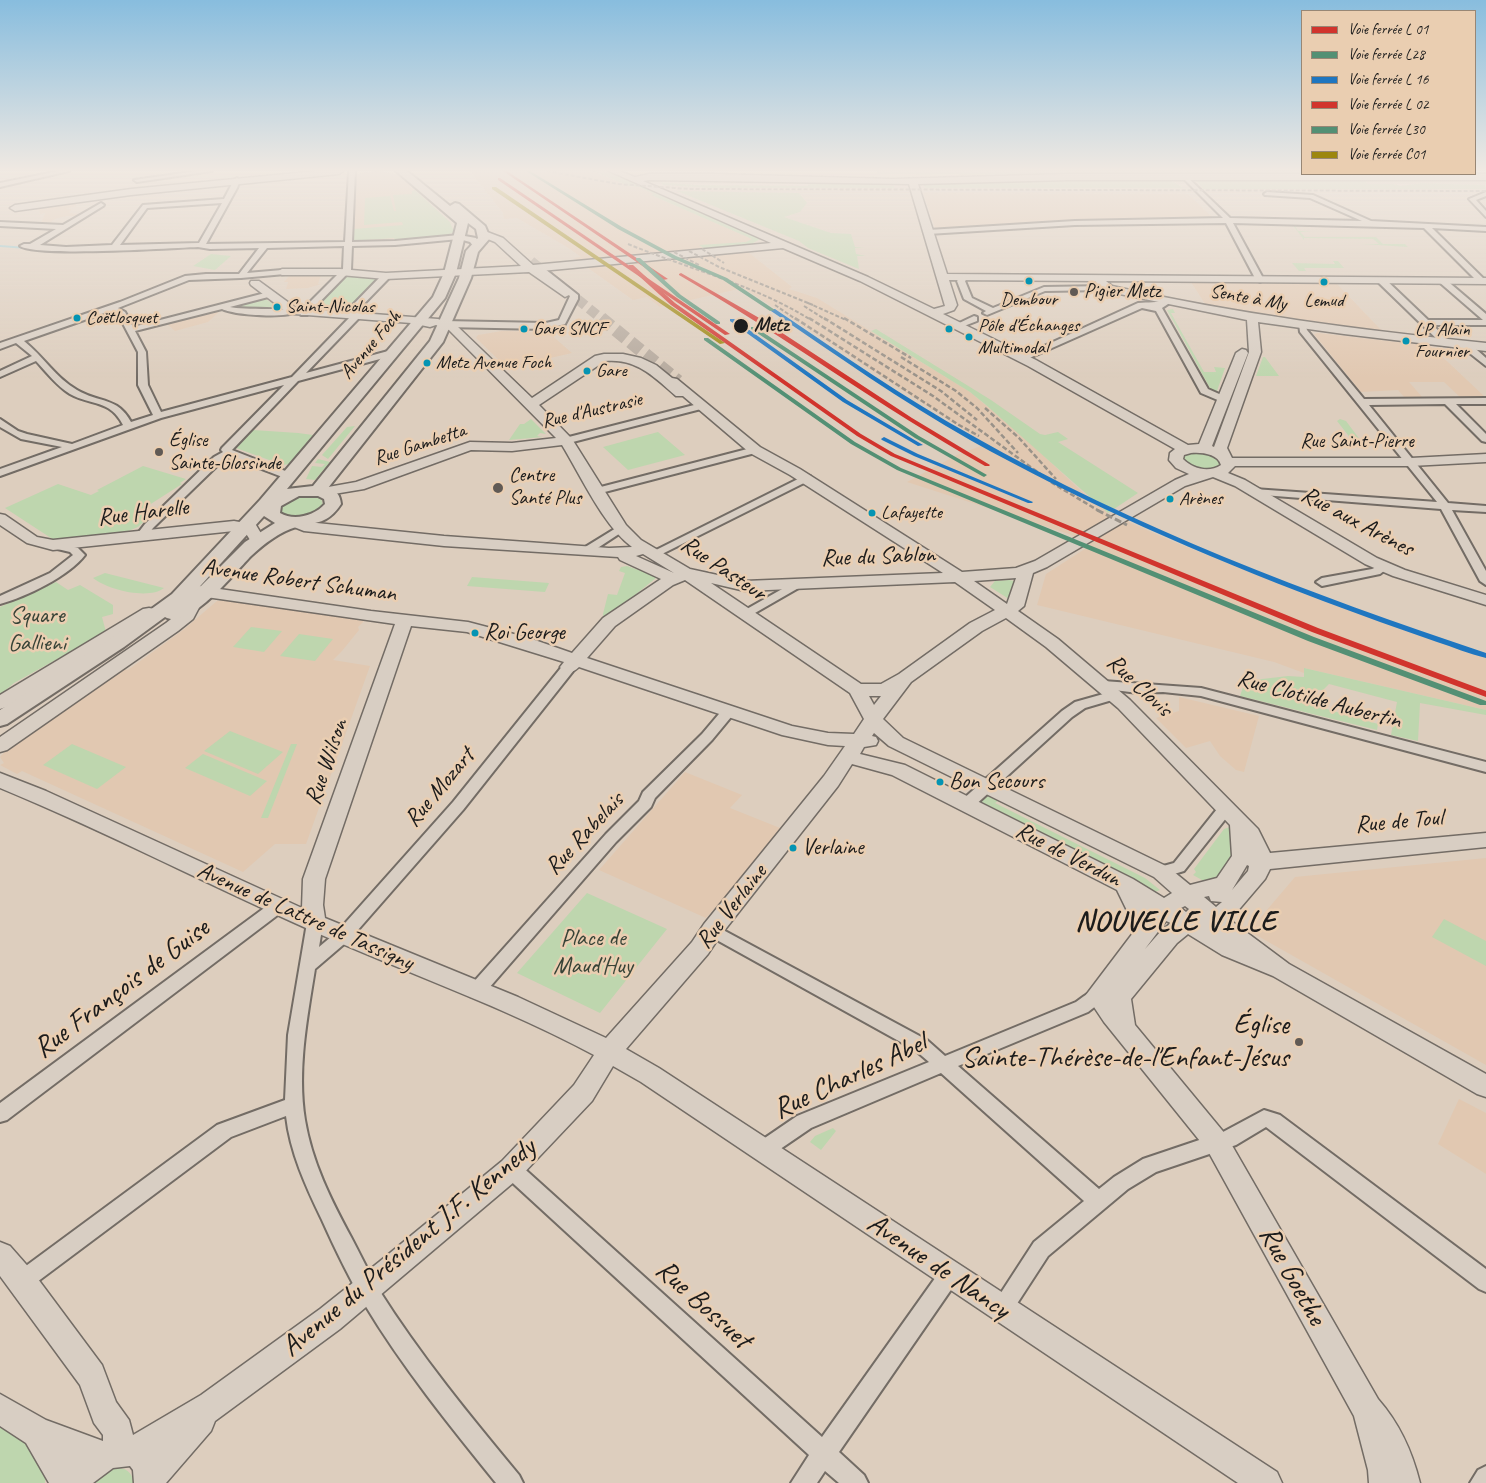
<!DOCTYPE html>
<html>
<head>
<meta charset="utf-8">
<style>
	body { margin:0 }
	#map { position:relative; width:1486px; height:1483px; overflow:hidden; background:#ddcebe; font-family:Caveat,sans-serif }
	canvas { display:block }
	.legend { position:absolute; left:1301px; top:10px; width:175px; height:165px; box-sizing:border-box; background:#eaceb1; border:1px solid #988775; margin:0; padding:6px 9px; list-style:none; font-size:15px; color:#1c1c1c }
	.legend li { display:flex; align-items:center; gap:10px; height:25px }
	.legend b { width:25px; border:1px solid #988775 }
</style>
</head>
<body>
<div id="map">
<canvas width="1486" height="1483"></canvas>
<ul class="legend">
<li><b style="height:6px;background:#d1342d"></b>Voie ferrée L 01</li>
<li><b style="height:6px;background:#539074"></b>Voie ferrée L28</li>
<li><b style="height:6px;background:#1f76c0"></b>Voie ferrée L 16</li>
<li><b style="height:6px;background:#d1342d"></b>Voie ferrée L 02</li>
<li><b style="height:6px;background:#539074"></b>Voie ferrée L30</li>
<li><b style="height:6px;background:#9c860e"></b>Voie ferrée C01</li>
</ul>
</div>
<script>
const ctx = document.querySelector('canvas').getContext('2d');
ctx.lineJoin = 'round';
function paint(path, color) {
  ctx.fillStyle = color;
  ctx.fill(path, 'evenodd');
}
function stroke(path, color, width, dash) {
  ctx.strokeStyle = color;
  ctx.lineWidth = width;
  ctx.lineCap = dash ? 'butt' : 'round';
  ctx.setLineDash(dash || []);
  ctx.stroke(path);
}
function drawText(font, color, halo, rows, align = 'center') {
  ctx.font = font + ' Caveat,sans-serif';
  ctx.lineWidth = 5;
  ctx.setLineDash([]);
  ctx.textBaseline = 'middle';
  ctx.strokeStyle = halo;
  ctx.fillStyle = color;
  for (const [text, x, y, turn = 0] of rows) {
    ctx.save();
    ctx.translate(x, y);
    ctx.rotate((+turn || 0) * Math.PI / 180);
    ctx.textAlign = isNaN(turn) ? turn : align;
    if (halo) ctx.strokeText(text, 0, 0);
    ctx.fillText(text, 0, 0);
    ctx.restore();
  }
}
const built = new Path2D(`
	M377 171 397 174 450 222 454 232 445 236 403 241 354 242 356 174Z
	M470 171H593L629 186 639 187 655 194 652 195 752 239 746 242 700 246 716 256 748 252 792 287 789 289 817 298 970 392 1026 439 1080 490 1108 513 1174 542 1320 600 1486 657V710L1304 668V673L1274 662 1037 605 1046 574 1091 545 1069 534 907 482 957 455 986 444 743 288 660 307 647 297 633 300 574 258 581 257 567 247 517 218 504 219 503 213Z
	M923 193 1188 194 1212 217 1071 220 935 228Z
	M76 201V206L66 209H72L69 213 80 214 77 216H67L55 219 51 222 41 223 45 213 40 214 39 208 34 207Z
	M290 275H321L318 284H321L308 288 287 289H286L288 282H284Z
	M1191 282 1337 284 1382 331 1296 322 1207 307Z
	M218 308 221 310 208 322 175 331 166 323Z
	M502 331 548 332 572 353 507 368 476 338 478 335Z
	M1318 333 1431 346 1486 398 1462 399 1444 382H1409L1423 398H1405L1398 390 1361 392 1314 334Z
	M217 601H233L364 621 358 627 359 630 342 651 333 660 370 666 306 844H275L243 872 22 771 17 774 0 765 4 763 0 757 7 749 124 669 128 670 183 630Z
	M1179 697 1259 716 1244 772 1236 770 1220 756 1210 741 1186 748 1156 718 1179 711Z
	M685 772 742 795 730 808 780 828 745 874 706 918 599 870Z
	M1486 858V1065L1249 931 1295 877Z
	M1459 1099 1486 1113V1174L1438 1144Z`);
const green = new Path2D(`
	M593 171H606L628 178 760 239 750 245 705 249 699 245 746 242 752 239 651 195 654 194 639 187 629 186Z
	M877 171H1302V174H1344L1340 176 878 174Z
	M956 180H1171L1183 188H926L922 184Z
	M1196 180H1366L1367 184H1393L1401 186 1422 183 1485 185 1486 189H1203Z
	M661 182 694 185 807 186 810 184 805 182C835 182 865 183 894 186V188H710L663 185Z
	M415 190 450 222 454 232 445 236 395 241 394 238 354 241V229L403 225 402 222 364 225 365 198 390 196 394 211H396L393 195 412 194V191Z
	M677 191 799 193 807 203 800 212 784 217 831 233 851 234 855 247H864L855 248 856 254 866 256H857L859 269 808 248 799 241Z
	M1292 224 1303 226H1295L1298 231H1311L1300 232 1305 237H1376L1383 244H1405L1408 247 1362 244H1379L1373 239 1304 238V240Z
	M211 254 231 256 215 270 193 266Z
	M1333 261H1338L1344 268H1304L1306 271H1299L1292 263 1335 264Z
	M345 273 386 276 348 315 304 313Z
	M264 298 284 311 227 307Z
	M1173 309 1175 313H1171L1204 372H1216L1214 367 1225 368 1217 391 1211 390 1167 310Z
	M876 329 991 400 1040 434 1045 435 1058 432 1068 439 1058 442 1138 493 1108 513 986 405 970 392 871 331Z
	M1263 357H1265L1279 376H1256Z
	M531 419 546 434 540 433 537 436 543 437 509 440 520 424H524Z
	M1340 419 1346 421 1364 445 1355 444 1337 421Z
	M355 426 328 459 322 455 347 427Z
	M253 430 298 433 313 435 289 464 283 465 236 448Z
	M658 432 685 455 628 470 603 447Z
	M1197 451 1215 455 1221 464C1211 475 1193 468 1183 460L1184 455Z
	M318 459 330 462 315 480 306 479 312 466 322 467 325 464 315 463Z
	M143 466 186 479 180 483 182 484 146 507 156 510 138 527 126 532 54 540 5 508 58 484 91 495 99 491 97 490Z
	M302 495 321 498 323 505C315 517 292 521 281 512V505L295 497Z
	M627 566 656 576V578L604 620 603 614 608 594 617 595 625 573 619 571 621 567Z
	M105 573 164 588C149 600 108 590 93 578Z
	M472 577 549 583 545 592 467 586Z
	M1009 580 1014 581 1011 598 1009 599 990 587 995 581Z
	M56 582 68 590 80 585 113 605V614L102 617 106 632 14 683 0 695V607Z
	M251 627 282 631 264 652 233 647Z
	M299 634 333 639 315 661 280 656Z
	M1304 668 1486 710V715L1420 703 1418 741 1391 735 1397 702 1329 684 1323 690H1299L1272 693 1378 724 1377 730 1240 696 1245 681 1288 676 1304 677Z
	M230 731 283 752 258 774 204 751Z
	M72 744 126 767 97 789 43 765Z
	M291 744H297L268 818H261Z
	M203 754 267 781 250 796 185 768Z
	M988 796 998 801 995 803 1145 878 1160 890 1155 892 978 803 977 799Z
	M1230 827 1235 853 1216 880 1203 884 1202 880 1193 875 1196 872 1194 869 1224 829Z
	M587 893 667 929 600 1013 517 973Z
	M1444 919 1486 941V966L1432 937Z
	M833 1128 836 1131 821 1150 810 1142 815 1136Z
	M0 1409 46 1468 45 1483H0Z
	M115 1467C126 1468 132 1472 134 1483H90L101 1473Z`);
const stream = new Path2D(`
	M0 246 27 248`);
const secondaryTunnelFar1 = new Path2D(`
	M531 261 603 320`);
const secondaryTunnel = new Path2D(`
	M601 318 678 381`);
const street = new Path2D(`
	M59 171H69L0 187V183Z
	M197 171H212L137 182 134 180Z
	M349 171H355L352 242 395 241 459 235 476 238 481 245 474 247 470 242 459 239 395 245 352 246 351 270 307 315H301V311L343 269 344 246 267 248 247 273 282 270H285V274L241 278 189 280 118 308 125 312 133 327 269 292 273 294 272 296 230 307C242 310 294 308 298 311 287 319 234 315 222 309L135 331 146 352 148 385 161 412 292 377 350 317H345V313L383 274H389V278L354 314H359V318L306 373 392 350 396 353 395 355 298 381 232 450 293 474 294 476 293 478H285L230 457 222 461 153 528 145 539H137L135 537 145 524 214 457 223 452 221 450 222 448 284 385 161 418 0 476V469L62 447 21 439 0 427V419L18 431 27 434 72 444 123 425C110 399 91 406 70 394 57 386 47 373 36 361L0 377V371L32 356 16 343 0 349V343L120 302 185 276 206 274H239L259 248 210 249 198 247C170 248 36 257 20 246L24 244H30L56 229 0 226V222L63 225 101 203 104 205 103 206 40 245 66 247 112 245 143 205 224 199 234 180 237 178 240 180 237 188 206 244 345 242ZM222 203 199 243 120 245 147 208ZM110 311 119 316 138 352V385L153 415 131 422C118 397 99 403 77 390 56 378 43 356 24 341Z
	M1185 175 1230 218 1362 221 1310 198 1265 195 1264 194 1267 192 1313 195 1371 221 1486 227V231L1432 228 1486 281 1479 283 1424 228 1233 223 1264 280 1260 282 1256 280 1226 223 1075 225 928 234 924 232 928 230 1075 221 1223 218 1182 177Z
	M1486 192V196L1476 200 1486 211V217L1469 199Z
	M529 267 545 269 578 295V299L565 324 546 329 444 327 440 324 444 321 546 323 559 320 570 296 539 273 529 271Z
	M962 275 969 277 965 281 972 298 993 308 1044 287 1106 286 1110 288 1106 290 1045 291 987 315 983 313 986 311 964 299 957 281Z
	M1379 279H1385L1428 320H1483L1438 281 1445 279 1486 314V325H1433L1449 342 1442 344 1379 283Z
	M1167 300 1171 302 1162 308 1208 389 1226 397V401H1220L1201 393 1156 311 1142 308 1025 360 1022 361 1018 358 1138 303C1149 302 1156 303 1167 300Z
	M974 316 977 317V321L959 328 955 325Z
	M1299 324H1305L1307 330 1364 399 1486 398V404H1456L1486 434V442L1482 441 1445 404 1369 405 1448 503 1486 506V512L1452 510 1486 571V585L1480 581 1441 509 1250 494 1249 492 1250 490 1254 489 1437 502 1300 332Z
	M1468 342 1486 358V366L1467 351 1464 345Z
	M698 404 701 405V409L565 444 560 441 561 439Z
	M755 447 760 450 759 452 597 494 592 491 593 489Z
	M806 475 810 476 811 478 810 480 658 556 654 557 648 554Z
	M621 525 625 526 627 528 625 530 590 553H582L580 551 582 549Z
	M53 542 78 548 85 555C69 576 26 597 0 604V596L50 573 73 555 70 552 49 547 47 545 49 543Z
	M1383 564 1389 567 1380 574 1322 586 1316 582 1322 578 1372 569Z
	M798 580 802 582 804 584 802 586 748 617 744 618 738 614Z
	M569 663 574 664 575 667 574 670 463 810 350 939 315 969C307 1019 297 1070 305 1120 312 1162 331 1200 351 1237 360 1254 369 1273 379 1290 420 1355 470 1416 519 1475L523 1483H496C450 1426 403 1368 365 1305 349 1278 335 1249 322 1220 306 1187 290 1152 286 1116L231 1137 29 1288 22 1291 15 1288 12 1281 15 1274 217 1125 285 1100 288 1035 307 923 309 919 315 917 321 919 323 923 319 947 338 931 453 802 564 664Z
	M1103 681 1201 688 1486 762V772L1201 696 1163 692 1138 693 1098 688 1096 685 1098 682Z
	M1114 691 1121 695 1119 698 1085 708 1072 717 972 808H962L960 804 962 800 1062 711 1075 702Z
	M729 707 736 711 712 740 655 798 651 807 616 842 482 996 476 998 470 996 468 991 470 986 606 834 639 801 643 792 702 734 724 708Z
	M1226 803 1231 804 1233 808 1231 812 1184 871 1161 878 1156 876 1153 872 1156 868 1174 863 1221 804Z
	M277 901 283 903 285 907 283 911 7 1120 0 1122V1103L271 903Z
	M712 924 927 1040 945 1056 1076 1002C1088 993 1097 985 1113 990L1115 995 1113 1000 1101 1002 1088 1012 958 1066 1099 1189 1114 1177 1143 1159 1223 1132 1264 1110 1280 1115 1486 1269V1292L1479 1289 1266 1127 1236 1145 1156 1172 1128 1189 1048 1256 1009 1316 1002 1319 995 1316 992 1309 995 1302 1034 1242 1084 1201 941 1073 811 1128 770 1156 763 1159 756 1156 754 1150 756 1144 797 1116 929 1062 915 1050 706 934 704 930 706 926Z
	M511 1160 518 1163 822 1437 943 1267 950 1264 957 1267 960 1274 957 1281 839 1452 864 1475 868 1483H839L825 1471 817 1483H791L809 1455 504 1175 501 1169 504 1163Z
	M1486 1466V1483H1470L1478 1470Z`);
const secondary = new Path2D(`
	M317 171H343L339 174 131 195 15 211 10 208 15 205 131 189Z
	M609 171H619L635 177 649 174H715L893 179 1067 174H1486V180H1067L918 184 947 274 1486 278V284L1106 281 1112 286C1236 314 1360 330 1486 343V351L1344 334 1258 322 1261 352 1227 448 1232 458H1411L1486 454V462L1411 466H1235L1228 473 1245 480 1377 558 1405 570 1486 595V605L1393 576 1365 564 1235 486 1213 477 1185 486 1047 567 1033 573 1024 606 1018 611 1058 639 1130 700 1258 829 1270 853 1486 833V847L1270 869 1265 879 1230 920 1289 964 1486 1074V1097L1477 1094 1273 976 1222 955 1188 934 1177 943 1131 999 1135 1025 1226 1135 1378 1399C1400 1424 1412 1451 1420 1483H1369L1368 1470 1354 1416 1208 1151 1104 1022 1086 995 1136 929 1117 890 892 775 852 764 838 786 720 936 708 954 626 1049 659 1068 1277 1472 1282 1483H1238L641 1082 613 1066 592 1101 520 1177 340 1329 215 1421 211 1431 166 1483H134L133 1470 130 1466 113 1468 93 1483H49L26 1443 0 1426V1394L46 1420 103 1441V1435L94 1423 80 1385 0 1276V1242L10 1246 32 1271 102 1365 116 1402 129 1420 133 1435 201 1395 320 1309 379 1262 502 1161 574 1085 594 1055C505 1007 409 974 317 933 210 886 107 832 0 788V773L46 791 302 908 303 879 395 624 192 595 186 593 184 590 186 587 192 585 371 611 468 622 529 638 572 653 603 618 661 579 620 560 618 557 444 546 304 531 289 525 287 522 289 519 294 518 307 522 444 536 609 548 632 547C603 525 582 478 562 445L512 451 471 450 364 489 322 496 317 495 315 492 317 489 356 482 470 442 512 443 556 438 449 330 436 325 430 327 411 323 294 314 285 311 251 285 250 283 251 281H259L296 308 438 319 457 326 532 398 595 356 604 354H623L641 358 656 365 672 378 677 379 760 447 800 469 962 572 1016 568 1035 561 1175 480 1189 474 1176 468 1169 460 1170 453 1175 449 1028 366 860 281 783 248 541 271 569 292 571 294 565 297 529 272 386 279 340 275H282L277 272 282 269H340L386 273 521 266 495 242 478 235V231L482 230 503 238 533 265 771 243ZM649 180 909 184 945 306 934 309 868 277 643 181ZM949 280 1095 281 1100 289 1105 291 1247 320 1249 352 1214 447 1212 446 1248 353 1246 350 1242 349 1236 353 1199 444 1188 445 1036 360 943 314 954 310 957 305ZM605 361C637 358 654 377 676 396H683L750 453 790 475 943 573 745 581 690 569 641 540 626 525 572 439 539 405ZM1191 453C1202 452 1218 454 1221 465 1209 473 1193 469 1183 459L1184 455ZM643 554 674 573 636 556ZM1016 578 1007 604 974 581ZM685 580 850 693 864 719 854 734 828 733 792 726 587 658 615 626 673 585ZM955 582 995 610 970 623 899 674 881 684H861L711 583 745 591ZM1006 618 1046 647 1118 708 1230 825 1232 856 1217 878 1190 885 1168 867 903 738 883 719 911 682 982 631ZM411 626 467 632 564 662 560 667 563 671C570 673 574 672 579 667L782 735 828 745 845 746 824 776 704 924 692 942 606 1038 518 997 325 918 323 905 325 879ZM869 696H881L874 705ZM874 733 889 746 1154 877 1172 893 1164 898 1133 879 905 765 860 754 864 747 876 745 878 741 876 737 872 736ZM1247 865 1249 866 1248 871 1232 890ZM1209 896 1211 901 1222 902 1216 907 1204 897ZM1185 906 1189 909 1186 912 1181 908ZM1166 921 1171 923 1161 931 1145 949Z
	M0 514 5 515 37 537 53 540 234 521 256 525 265 540 262 543H252L245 532 234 531 53 550 27 543 0 525Z
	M194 597 200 599 202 602 193 619 178 631 7 750 0 752V737L166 623 180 612 188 599Z
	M149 608 155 609 157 613 155 617 6 707 0 709V695L143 609Z`);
const primary = new Path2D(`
	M396 171H407L450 206 455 203 459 204 485 226 490 238 478 252 471 278 443 342 328 488C337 491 340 495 341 504 328 524 317 522 296 527 279 532 264 544 251 556 236 571 189 631 165 617L124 647 7 724 0 726V710L110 639 172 594 260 500 433 297 444 273 457 223ZM468 223 476 229 478 238 466 251 459 278 430 341 313 486 287 489 445 298 456 273ZM299 496H318L324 499 325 504C314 516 294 521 280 513L281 506ZM264 516 275 523 245 542 192 595Z`);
const railFar2 = new Path2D(`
	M547 171 618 184 690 189 1486 191
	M628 244C689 269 755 285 811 320
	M702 249 724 263
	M689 251 719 267 813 305
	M674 252 699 265
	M808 303 846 320
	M775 305 797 320
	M804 306 826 320`);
const railFar1 = new Path2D(`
	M795 318 959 425 979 436
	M809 318 933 396 1054 484 1099 511
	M824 318 941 391 977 420
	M844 318 911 358
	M901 357 956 391 977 408 1018 453
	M985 408 1019 438 1056 479`);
const rail = new Path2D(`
	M1097 510 1127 525`);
const rail1 = new Path2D(`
	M503 171H507L668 279 663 280Z
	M629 265H633L675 303 861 434 895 454 1318 628 1486 691V697L1312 632 891 456 857 436 671 305 629 267Z
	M681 273 761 319 912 418 990 465 989 466H985C880 407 783 335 679 275V274Z`);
const rail2 = new Path2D(`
	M751 327H755L919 436 987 475 984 477 982 476 915 438 751 329Z
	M704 338H708L855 442 901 468 1314 637 1486 701V705H1480L1308 641 897 470 851 444 704 340Z`);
const rail3 = new Path2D(`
	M771 309H775C840 353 904 398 973 436 1135 528 1310 594 1486 653V658C1469 654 1453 647 1437 642 1399 629 1361 615 1323 601 1202 555 1083 503 970 440 901 401 836 355 771 311Z
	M730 319H734L847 400 923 445 918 446 843 402 730 321Z
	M884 437 918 454 1033 502 1032 503H1028L914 456 882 440 881 439Z`);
const rail4 = new Path2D(`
	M498 178H500L730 334 725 335 498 180Z`);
const rail5 = new Path2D(`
	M526 171H530L622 227 676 256 727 278 775 310 770 311 723 280 672 258 618 229Z
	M636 258H640L681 295 720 322V324H716L677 297 636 260Z`);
const rail6 = new Path2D(`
	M492 187H496L725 343 720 344 492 189Z`);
const markers = [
	[1029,281,4.5,"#0494b3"],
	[1324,282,4.5,"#0494b3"],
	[1074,292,5,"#605a55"],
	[277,307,4.5,"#0494b3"],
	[77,318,4.5,"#0494b3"],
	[741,326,8,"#1c1c1c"],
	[524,329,4.5,"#0494b3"],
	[949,329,4.5,"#0494b3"],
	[969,337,4.5,"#0494b3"],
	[1406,341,4.5,"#0494b3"],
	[427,363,4.5,"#0494b3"],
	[587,371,4.5,"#0494b3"],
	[159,452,5,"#605a55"],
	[498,488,6,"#605a55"],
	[1170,499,4.5,"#0494b3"],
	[872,513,4.5,"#0494b3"],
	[475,633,4.5,"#0494b3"],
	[940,782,4.5,"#0494b3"],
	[793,848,4.5,"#0494b3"],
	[1299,1042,5,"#605a55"]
];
const farBusnames = [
	["Dembour",1029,300,"center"],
	["Lemud",1324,301,"center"],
	["Saint-Nicolas",286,307],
	["Coëtlosquet",86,318],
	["Pôle d'Échanges",978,326],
	["Multimodal",978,348],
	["Gare SNCF",533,329],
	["LP Alain",1415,330],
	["Fournier",1415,352],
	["Metz Avenue Foch",436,363],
	["Gare",596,371],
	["Arènes",1179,499],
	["Lafayette",881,513]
];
const farPoinames = [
	["Pigier Metz",1084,292],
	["Église",169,441],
	["Sainte-Glossinde",169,464],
	["Centre",509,476],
	["Santé Plus",509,499]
];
const farStreetnames = [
	["Sente à My",1248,298,10],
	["Avenue Foch",371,345,-50],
	["Rue d'Austrasie",592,411,-13],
	["Rue Saint-Pierre",1357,442],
	["Rue Gambetta",420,445,-18]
];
const farStopnames = [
	["Metz",754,326]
];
const busNames = [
	["Roi George",484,633],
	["Bon Secours",949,782],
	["Verlaine",802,848]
];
const streetNames = [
	["Rue Harelle",143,513,-7],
	["Rue aux Arènes",1357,522,28],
	["Rue du Sablon",878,557,-2],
	["Rue Pasteur",723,569,34],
	["Avenue Robert Schuman",299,581,8],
	["Rue Clovis",1139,686,43],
	["Rue Clotilde Aubertin",1319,700,15],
	["Rue Wilson",327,762,-71],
	["Rue Mozart",440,788,-50],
	["Rue de Toul",1399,822,-5],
	["Rue Rabelais",585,834,-47],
	["Rue de Verdun",1068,855,27],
	["Rue Verlaine",732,907,-52],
	["Avenue de Lattre de Tassigny",305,917,24]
];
const parkNames = [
	["Square",37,616],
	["Gallieni",37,644],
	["Place de",593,939],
	["Maud'Huy",593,967]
];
const districtNames = [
	["NOUVELLE VILLE",1176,922]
];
const nearStreetnames = [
	["Rue François de Guise",122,989,-37],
	["Rue Charles Abel",850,1077,-25],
	["Avenue du Président J.F. Kennedy",409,1248,-40],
	["Avenue de Nancy",938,1267,34],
	["Rue Goethe",1292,1276,61],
	["Rue Bossuet",703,1305,42]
];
const nearPoinames = [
	["Église",1289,1025],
	["Sainte-Thérèse-de-l'Enfant-Jésus",1289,1058]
];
paint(built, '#e1c8b1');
paint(green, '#bed6ae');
stroke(stream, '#98cad0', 2);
stroke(secondaryTunnelFar1, '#b6aa9e', 10, [10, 5]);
stroke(secondaryTunnel, '#b6aa9e', 13, [13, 6]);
stroke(street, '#736c65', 4);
stroke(secondary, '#736c65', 3);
stroke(primary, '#736c65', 4);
paint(street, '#d8cec3');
paint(secondary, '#d8cec3');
paint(primary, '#d8cec3');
stroke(railFar2, '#999289', 2, [4, 2]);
stroke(railFar1, '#999289', 2.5, [5, 2.5]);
stroke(rail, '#999289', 3, [7, 3]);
paint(rail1, '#d1342d');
paint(rail2, '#539074');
paint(rail3, '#1f76c0');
paint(rail4, '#d1342d');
paint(rail5, '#539074');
paint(rail6, '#9c860e');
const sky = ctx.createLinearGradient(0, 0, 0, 378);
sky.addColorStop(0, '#88bdde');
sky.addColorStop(0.45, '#f0e9e2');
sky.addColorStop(1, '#f0e9e200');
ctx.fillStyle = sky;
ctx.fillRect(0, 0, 1486, 378);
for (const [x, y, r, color] of markers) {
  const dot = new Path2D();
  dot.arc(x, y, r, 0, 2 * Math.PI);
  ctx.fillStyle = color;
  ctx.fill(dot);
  stroke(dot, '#eaceb1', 2);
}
drawText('19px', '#1c1c1c', '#eaceb1', farBusnames, 'left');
drawText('20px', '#1c1c1c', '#eaceb1', farPoinames, 'left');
drawText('20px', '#1c1c1c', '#eaceb1', farStreetnames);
drawText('bold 20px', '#1c1c1c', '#eaceb1', farStopnames, 'left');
drawText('23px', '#1c1c1c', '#eaceb1', busNames, 'left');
drawText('24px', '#1c1c1c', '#eaceb1', streetNames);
drawText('24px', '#374337', '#eaceb1', parkNames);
ctx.letterSpacing = '1px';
drawText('bold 29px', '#1c1c1c', '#eaceb1', districtNames);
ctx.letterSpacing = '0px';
drawText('29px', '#1c1c1c', '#eaceb1', nearStreetnames);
drawText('29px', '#1c1c1c', '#eaceb1', nearPoinames, 'right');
</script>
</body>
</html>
